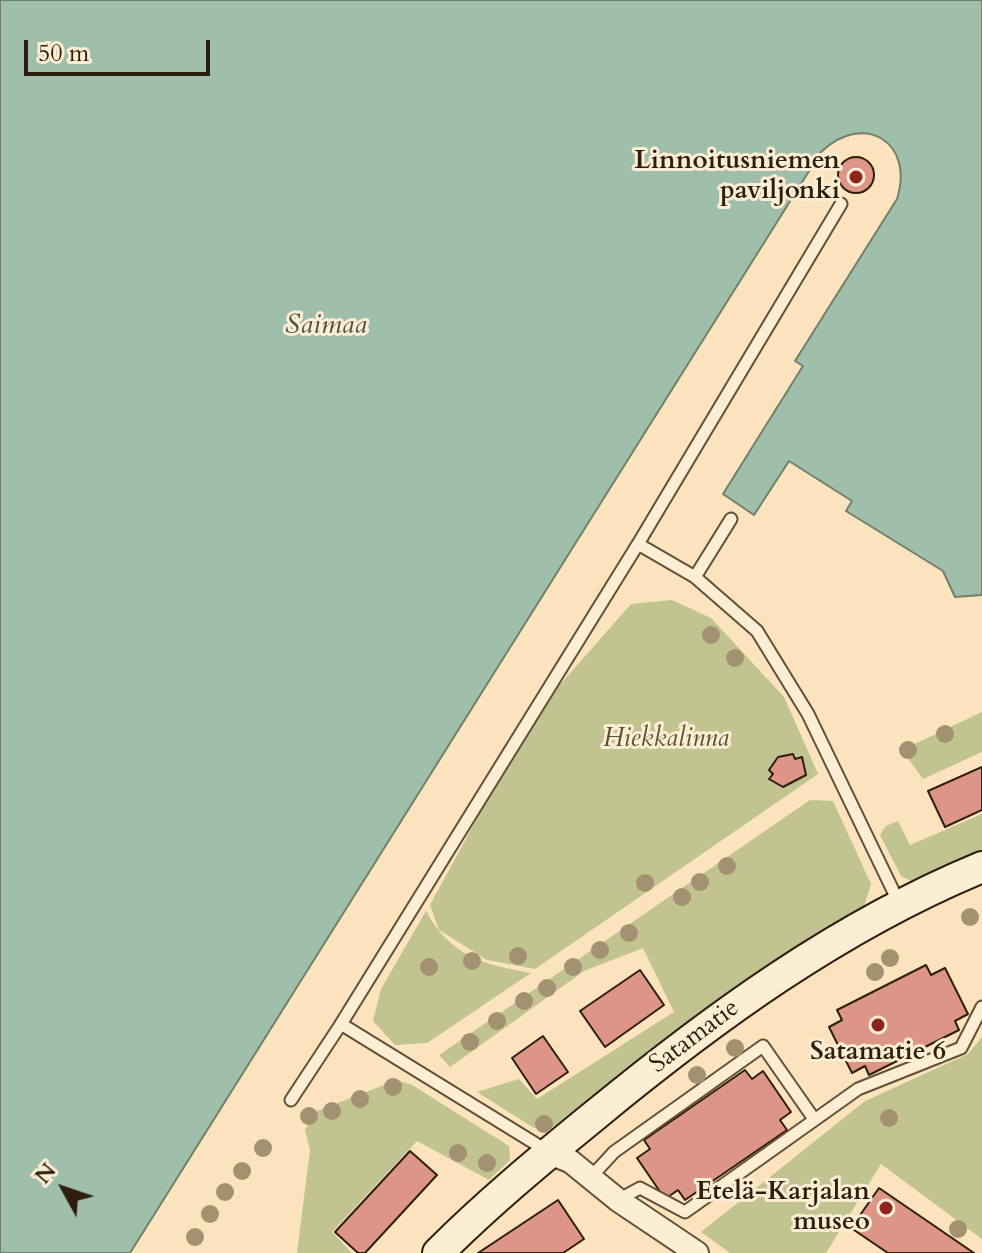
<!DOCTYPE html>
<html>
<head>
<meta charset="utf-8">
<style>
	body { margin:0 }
	#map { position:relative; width:982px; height:1253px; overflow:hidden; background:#fbe3be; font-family:Cardo,serif }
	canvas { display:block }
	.north { position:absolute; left:24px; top:1149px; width:80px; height:80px; -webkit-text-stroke:6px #fcedd5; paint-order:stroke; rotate:310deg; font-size:22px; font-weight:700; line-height:32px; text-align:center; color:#2e1e0c }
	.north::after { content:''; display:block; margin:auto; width:28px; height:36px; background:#2e1e0c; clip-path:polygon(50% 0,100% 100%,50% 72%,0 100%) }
	.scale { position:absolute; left:24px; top:40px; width:186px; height:36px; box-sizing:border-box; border:4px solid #2e1e0c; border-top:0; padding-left:10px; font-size:24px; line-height:28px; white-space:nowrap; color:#2e1e0c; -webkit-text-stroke:6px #fcedd5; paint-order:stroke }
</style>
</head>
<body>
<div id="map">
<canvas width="982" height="1253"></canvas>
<div class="north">N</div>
<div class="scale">50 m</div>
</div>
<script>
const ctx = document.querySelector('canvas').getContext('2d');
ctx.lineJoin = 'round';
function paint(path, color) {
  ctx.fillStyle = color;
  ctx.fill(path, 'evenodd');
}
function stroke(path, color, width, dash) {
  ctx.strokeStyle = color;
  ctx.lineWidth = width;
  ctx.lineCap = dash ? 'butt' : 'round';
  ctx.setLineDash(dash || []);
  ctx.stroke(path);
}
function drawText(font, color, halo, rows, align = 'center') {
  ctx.font = font + ' Cardo,serif';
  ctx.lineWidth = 6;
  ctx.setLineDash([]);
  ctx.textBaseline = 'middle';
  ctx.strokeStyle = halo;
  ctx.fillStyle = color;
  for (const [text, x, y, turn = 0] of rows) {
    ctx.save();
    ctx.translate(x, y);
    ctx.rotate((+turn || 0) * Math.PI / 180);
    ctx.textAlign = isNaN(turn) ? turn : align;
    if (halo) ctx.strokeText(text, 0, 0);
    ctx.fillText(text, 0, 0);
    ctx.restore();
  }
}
const green = new Path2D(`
	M672 600 711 618 784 697 818 774 535 969 487 960 439 930 430 905 498 780 557 688 631 604Z
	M982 712V752L923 779 902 750Z
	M810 800 833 801 871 884 864 907 797 946 555 1126 534 1128 477 1092 519 1079 537 1099 674 1012 643 948 584 971 450 1067 439 1055Z
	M982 814V854L915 883 901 876 880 835 886 826 898 821 910 845Z
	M426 911C449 955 484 965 531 973L427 1043 395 1045 373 1021 381 989Z
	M982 1037V1239L881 1164 826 1253H730L701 1232 865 1101 968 1054Z
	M397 1080 412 1085 509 1146 510 1160 489 1180 417 1141 332 1232 352 1253H297L310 1150 305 1130 317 1111Z`);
const water = new Path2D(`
	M0 0H982V595L955 597 943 571 846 511 852 501 789 461 754 515 723 494 803 366 795 361 897 199C915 142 864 111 821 152L130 1253H0Z`);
const building = new Path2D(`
	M838 175a18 18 0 1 1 36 0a18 18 0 1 1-36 0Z
	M793 754 795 759 802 757 806 775 783 787 769 779 773 774 769 770 778 757Z
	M982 767V810L945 827 928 791Z
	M926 965 931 975 945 968 968 1014 955 1021 959 1030 869 1075 865 1066 852 1073 829 1027 842 1020 837 1010Z
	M640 970 664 1005 605 1047 580 1011Z
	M543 1036 568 1072 536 1094 512 1058Z
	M745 1070 752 1079 763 1071 791 1112 780 1120 787 1130 685 1200 678 1190 665 1199 637 1158 650 1149 644 1140Z
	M410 1151 437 1175 365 1253H358L335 1232Z
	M879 1188 974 1253H888L851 1228Z
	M558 1200 584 1239 563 1253H478Z`);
const lane = new Path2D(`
	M638 544 841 204
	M695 577 731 519
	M291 1100 341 1024
	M549 1152 341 1024 638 544 695 577 757 631 808 714 899 903
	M591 1177 614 1152 763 1046 814 1119
	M618 1200 640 1188 685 1212 858 1089 961 1048 982 1007`);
const street = new Path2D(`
	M549 1153 570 1161 618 1200 697 1253`);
const secondary = new Path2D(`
	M438 1253C487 1204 540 1160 594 1116 713 1018 839 926 982 867`);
const trees = [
	[711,635],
	[735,658],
	[945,734],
	[908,750],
	[727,866],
	[700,882],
	[645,883],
	[682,897],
	[970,917],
	[629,933],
	[600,950],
	[518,956],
	[890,958],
	[472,961],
	[429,967],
	[573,967],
	[875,972],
	[547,988],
	[524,1001],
	[497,1021],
	[470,1042],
	[735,1048],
	[697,1075],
	[393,1087],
	[360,1099],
	[332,1111],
	[309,1116],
	[889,1118],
	[544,1124],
	[263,1148],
	[458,1153],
	[487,1163],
	[242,1171],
	[225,1192],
	[210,1214],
	[958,1229],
	[195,1237]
];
const markers = [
	[856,177,8,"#8f2418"],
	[878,1025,8,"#8f2418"],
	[886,1208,8,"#8f2418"]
];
const poiNames = [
	["Linnoitusniemen",840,162],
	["paviljonki",840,192],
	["Satamatie 6",878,1053,"center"],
	["Etelä-Karjalan",870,1193],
	["museo",870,1223]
];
const parkNames = [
	["Hiekkalinna",666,740]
];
const streetNames = [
	["Satamatie",695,1037,-37]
];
const waterNames = [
	["Saimaa",326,327]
];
paint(green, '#c1c390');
paint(water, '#a0bfab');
stroke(water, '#727f6b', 2);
paint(building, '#dd9587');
stroke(building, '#2e1e0c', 2);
stroke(lane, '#614f38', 15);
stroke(street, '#614f38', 26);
stroke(secondary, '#2e1e0c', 34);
stroke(lane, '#fcedd5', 11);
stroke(street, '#fcedd5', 22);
stroke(secondary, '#fcedd5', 30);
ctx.fillStyle = '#a29272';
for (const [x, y] of trees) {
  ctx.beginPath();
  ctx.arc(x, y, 9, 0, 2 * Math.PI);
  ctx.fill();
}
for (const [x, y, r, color] of markers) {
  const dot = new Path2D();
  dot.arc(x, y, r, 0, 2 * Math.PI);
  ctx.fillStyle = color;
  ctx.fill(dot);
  stroke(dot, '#fcedd5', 3);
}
drawText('bold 26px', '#2e1e0c', '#fcedd5', poiNames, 'right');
drawText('italic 26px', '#5a5034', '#fcedd5', parkNames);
drawText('26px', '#2e1e0c', '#fcedd5', streetNames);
drawText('italic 28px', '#504e3c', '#fcedd5', waterNames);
</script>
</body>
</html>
